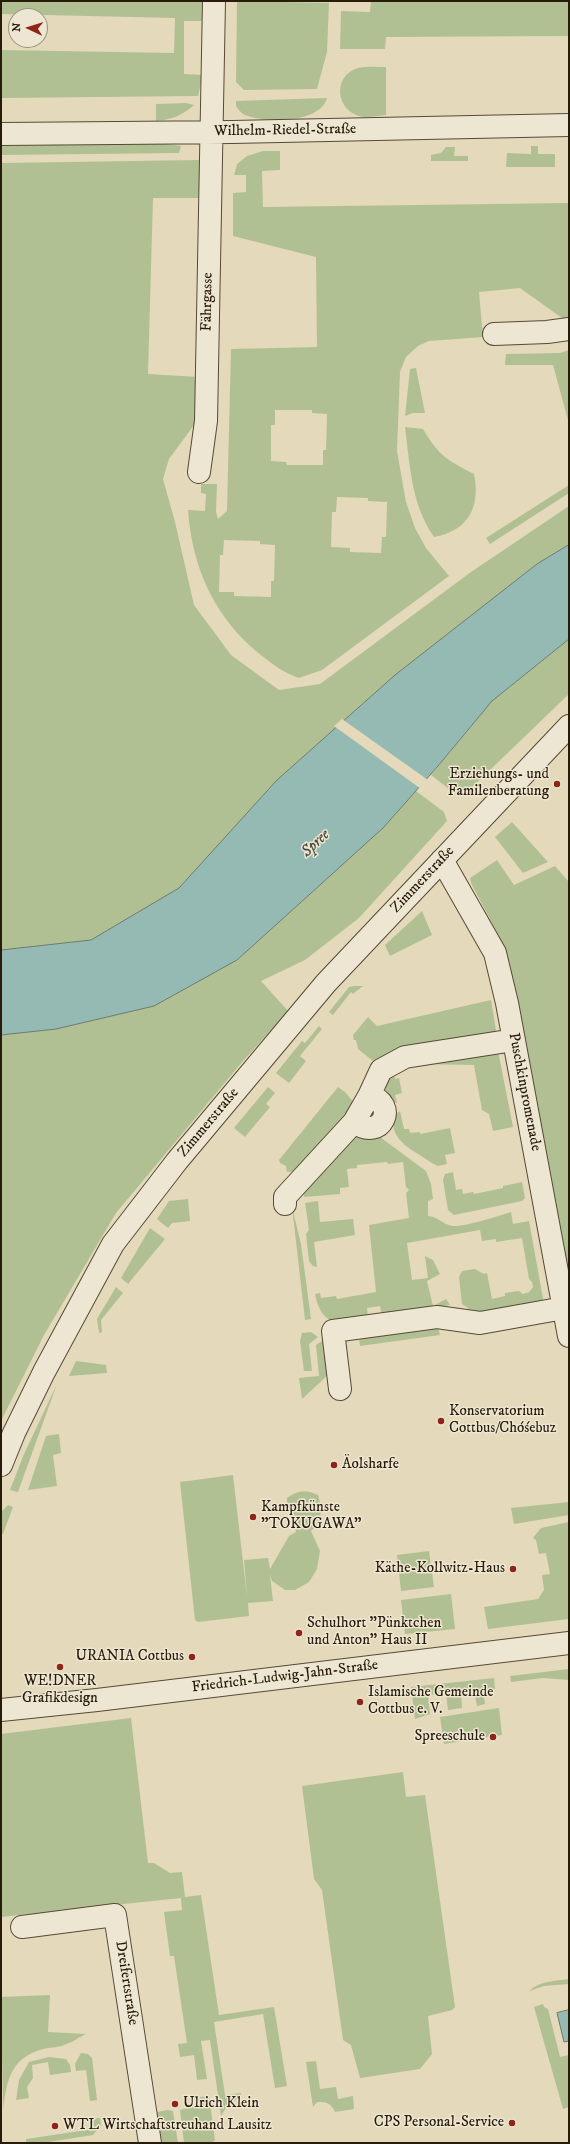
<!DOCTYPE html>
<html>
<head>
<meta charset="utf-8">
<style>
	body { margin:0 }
	#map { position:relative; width:570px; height:2144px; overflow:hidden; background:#e4d9ba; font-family:"IM FELL DW Pica",serif }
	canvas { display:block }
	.frame { position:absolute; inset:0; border:2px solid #281b0a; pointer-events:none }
	.north { position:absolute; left:8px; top:8px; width:40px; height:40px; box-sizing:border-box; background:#ede6d2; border:1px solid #9e9582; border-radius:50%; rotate:274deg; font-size:11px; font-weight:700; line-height:16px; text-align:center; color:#281b0a }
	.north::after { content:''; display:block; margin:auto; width:14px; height:18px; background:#8f2418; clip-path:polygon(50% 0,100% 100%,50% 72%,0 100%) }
</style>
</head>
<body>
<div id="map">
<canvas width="570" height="2144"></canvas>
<div class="frame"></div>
<div class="north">N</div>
</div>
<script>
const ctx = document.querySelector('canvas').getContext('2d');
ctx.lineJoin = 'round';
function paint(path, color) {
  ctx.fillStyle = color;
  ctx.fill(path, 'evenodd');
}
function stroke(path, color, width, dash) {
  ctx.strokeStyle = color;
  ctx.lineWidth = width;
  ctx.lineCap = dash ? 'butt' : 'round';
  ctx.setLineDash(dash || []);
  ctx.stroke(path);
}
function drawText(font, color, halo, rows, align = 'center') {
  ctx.font = font + ' "IM FELL DW Pica",serif';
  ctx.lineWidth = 3;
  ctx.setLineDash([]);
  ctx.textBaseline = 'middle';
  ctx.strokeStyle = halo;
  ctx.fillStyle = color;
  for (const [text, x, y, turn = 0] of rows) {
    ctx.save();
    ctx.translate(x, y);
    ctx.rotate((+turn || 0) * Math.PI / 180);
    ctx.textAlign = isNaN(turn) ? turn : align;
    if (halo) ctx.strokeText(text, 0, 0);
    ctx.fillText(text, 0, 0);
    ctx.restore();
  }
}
const green = new Path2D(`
	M1 1H201L204 3V21H184V74L203 75 198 96 1 98V50L174 53 175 18 1 14Z
	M237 1 329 3 327 52 317 89 244 90 236 82Z
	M371 1H569V36L386 37 385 49H340L341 11 370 12Z
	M386 67V115C378 116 363 119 356 115 335 106 334 75 358 68 366 66 377 67 386 67Z
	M327 98C320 124 265 123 245 115 241 113 238 109 236 106V101Z
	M186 103 194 105C182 116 172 119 156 121V104Z
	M161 143 181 146 179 153 1 155V146Z
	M531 146H538V154H555V167H506L507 153 531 154Z
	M446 147H455L454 156H468V161H431V155L441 153Z
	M263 151H280V170L262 171 263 207 569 203V320L562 318 520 288 479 292 483 337 429 341 418 346 406 357 400 372 397 451 406 502 415 528 426 548 449 576 322 670 299 678C284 673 275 666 262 656 216 620 192 569 188 510L205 511 206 494 201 493V484H217L216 512 218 519 227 511 231 349 317 347 316 257 233 236V193L246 192V175H234L237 164 247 156ZM275 410H312V413L327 414 326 450H323V465H287L286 462 271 461V425H275ZM337 497 368 498V501L387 502 386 537H382L381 553 350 552V548L331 547 332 512H336ZM224 540 260 541V544L275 545 274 581H271V597L234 596V592H219L220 555H223Z
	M199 160 201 167V198H153L148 374 198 377 197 421 169 459 163 479 175 522 194 605 231 655 279 690 320 684 471 572 569 506V545L537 564 395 675 277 780 179 888 91 940 1 950V163Z
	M569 350V424L553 365H505L506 354 560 353Z
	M416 368 425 413H413L405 416 410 369Z
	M405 427 423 429C439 456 447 460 474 474 481 507 468 531 434 537 411 504 410 465 405 427Z
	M569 485V493L490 544 486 538Z
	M569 639V694L465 794 458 796 431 775 492 701Z
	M416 791 444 812 447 821 359 918 305 960 261 981 288 1011 243 1061 116 1213 44 1335 1 1421V1035L56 1029 154 1006 237 960 383 828Z
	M512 822 548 862 523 873 495 837Z
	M497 860 514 885 555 866 569 882V1289L505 948 471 883 470 878Z
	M422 911 432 935 390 956 385 945Z
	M354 986H363L353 994 351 992 333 1015 329 1012 349 987Z
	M491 1000 497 1037 378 1065 358 1049 356 1040H354L353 1035 368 1017 377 1026Z
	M319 1026 322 1029 300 1056 306 1061 289 1083 276 1073 302 1041 305 1043Z
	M498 1051 513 1127 493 1131 489 1114 482 1110 474 1065 415 1064 394 1075 395 1079 399 1078 402 1093 395 1095 397 1103 392 1102 386 1091V1082L401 1066Z
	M268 1087 275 1093 266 1104 270 1107 245 1137 234 1128Z
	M338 1087 346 1093 354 1103 300 1171 287 1172 286 1166 280 1163 279 1160Z
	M400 1111 404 1129H409L410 1133 420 1132V1134L450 1128 455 1153 445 1155 447 1164 438 1166 432 1163C415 1151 388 1141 394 1116Z
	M353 1133 380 1137 426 1171 431 1184 433 1199 428 1201V1216C438 1216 443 1225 453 1226 465 1227 498 1216 511 1212L513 1224 529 1221 544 1304 478 1315 462 1304 459 1277 462 1271 475 1269 484 1274 487 1273 492 1299 505 1296V1293L519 1291 523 1294 529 1292 533 1287 532 1282 529 1279 522 1238 496 1242V1239L482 1241 480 1230 407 1243 412 1280 428 1278 425 1256 433 1260 440 1274 427 1281 433 1306 446 1299 450 1305 382 1316 380 1306 367 1308 368 1319C339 1324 322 1328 315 1294L320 1293 321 1298 336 1296 337 1299 376 1292 369 1225 409 1218 406 1193 409 1190 406 1187 403 1162 388 1164 387 1162 357 1165V1168L347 1169 349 1187 340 1188V1194L304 1197 303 1191Z
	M453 1172 456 1190 462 1189 463 1194 473 1192 474 1194 503 1188V1186L522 1182 525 1198 522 1201 454 1215 448 1210 443 1180 445 1174Z
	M188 1199 190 1221 172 1223 168 1228 157 1219 169 1201Z
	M318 1201 320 1222 353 1219 355 1235 314 1242 317 1267 313 1266 309 1261 306 1234 309 1230 305 1203Z
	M292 1207 301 1244 311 1319 305 1320Z
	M150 1228 165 1239 128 1284 121 1278Z
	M116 1287 123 1293 101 1320 102 1332 99 1333 97 1319Z
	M437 1323 440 1335 360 1346 359 1338Z
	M311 1332 318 1337 309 1344 312 1371H304L300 1341 302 1333Z
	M322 1341H325L329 1374 302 1399 299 1378 319 1376 316 1345Z
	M76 1361 106 1365 107 1373 69 1376Z
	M57 1384 18 1492 10 1490 24 1454Z
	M59 1434 61 1453 53 1455 57 1486 28 1490 46 1436Z
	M233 1475 247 1597 244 1560 268 1558 270 1569 289 1536 296 1532C294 1517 286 1516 287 1498 298 1490 306 1489 318 1495 322 1509 323 1521 311 1531L320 1551 317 1569 309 1582 295 1590H285L272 1581 270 1575 273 1601 248 1603 249 1616 198 1622 195 1620 180 1482Z
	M569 1502V1515L514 1524 511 1508Z
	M8 1505 13 1507 3 1534H1V1512Z
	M569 1522V1619L488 1629 484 1607 538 1599 544 1590 542 1575 550 1574 546 1553 539 1554 536 1540 533 1538 541 1528Z
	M429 1551 434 1587 401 1591 397 1555Z
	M451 1594 455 1629 405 1634 401 1600Z
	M569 1669V1680L543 1678 511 1682 510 1676Z
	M494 1678 495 1689 483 1690 485 1704 477 1706 474 1691 461 1693 462 1708 448 1710 446 1693 428 1695 430 1714 415 1719 411 1687Z
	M499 1708 502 1735 444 1744 440 1717Z
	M131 1718 148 1863H154L170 1873 182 1872 185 1897 201 1895 219 2015 274 2007 287 2086 275 2088 263 2014 214 2022 225 2095 241 2093V2096L227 2106 221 2116 210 2040 201 2041 207 2079 197 2080 194 2055 180 2057 178 2044 187 2043 174 1956H170L164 1912 182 1910 181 1898 1 1917V1734Z
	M403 1772 406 1797 425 1795 455 2007 452 2010 428 2016 432 2054 420 2069 360 2078 351 2045 343 2040 322 1890 314 1879 302 1786Z
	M569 1979V1984L544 1986 529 1991C539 1981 556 1981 569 1979Z
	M50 1995 48 2032 86 2034C79 2037 72 2043 64 2045 57 2048 50 2047 43 2049 11 2058 7 2079 3 2109L1 1997Z
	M543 2004 544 2007 548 2009 560 2057 569 2055V2107L563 2109 534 2007Z
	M81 2053 88 2054 92 2058 97 2100 90 2101 86 2070 76 2071 75 2064Z
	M49 2057 66 2059 70 2065 71 2072 50 2075 48 2062 32 2065 33 2078 27 2087 29 2098 16 2100 19 2080 29 2062Z
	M316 2061 320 2089 336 2087 338 2099 353 2096 354 2109 335 2112C331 2103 327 2102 317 2102L313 2107 306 2062Z
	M209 2096 215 2140 211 2143H184L180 2110 201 2105 200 2097Z
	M168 2110 173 2111 178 2143H155L152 2113Z
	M100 2118 101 2125 93 2135 42 2143H26V2139L94 2129 93 2119Z`);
const water = new Path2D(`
	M569 545V639L492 701 438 766 383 828 237 960 154 1006 56 1029 1 1035V950L91 940 179 888 277 780 395 675 537 564Z
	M569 2010V2041L564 2042 557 2013Z`);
const pier = new Path2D(`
	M342 719 428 780 421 789 334 726Z`);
const minor = new Path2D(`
	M1 134 232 132 569 125
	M494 334 547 332 569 329
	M199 472 206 421 214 1
	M442 860 495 953 507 1003 569 1336
	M369 1096 381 1070 405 1057 514 1040
	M369 1096C399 1103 382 1143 354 1122Z
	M285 1204V1197L354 1122
	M340 1389 333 1331 437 1317 480 1323 564 1308
	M1 1465 14 1433 44 1372 113 1244 177 1161 326 983 569 726
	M1 1710 97 1700 569 1643
	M22 1927 115 1915 150 2143`);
const markers = [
	[557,784,4,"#8f2418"],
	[441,1421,4,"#8f2418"],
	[334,1465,4,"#8f2418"],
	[253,1517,4,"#8f2418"],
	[513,1569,4,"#8f2418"],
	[299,1633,4,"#8f2418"],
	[192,1657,4,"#8f2418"],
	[60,1667,4,"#8f2418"],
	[360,1702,4,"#8f2418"],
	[493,1737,4,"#8f2418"],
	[175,2104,4,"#8f2418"],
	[512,2123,4,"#8f2418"],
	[55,2126,4,"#8f2418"]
];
const streetNames = [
	["Wilhelm-Riedel-Straße",285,131,-1],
	["Fährgasse",208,302,-89],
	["Zimmerstraße",423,880,-47],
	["Puschkinpromenade",524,1092,79],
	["Zimmerstraße",209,1123,-50],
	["Friedrich-Ludwig-Jahn-Straße",285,1677,-7],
	["Dreifertstraße",126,1983,81]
];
const poiNames = [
	["Erziehungs- und",549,775,"right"],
	["Familenberatung",549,792,"right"],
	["Konservatorium",449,1412],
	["Cottbus/Chóśebuz",449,1429],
	["Äolsharfe",342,1465],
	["Kampfkünste",261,1508],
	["\"TOKUGAWA\"",261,1525],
	["Käthe-Kollwitz-Haus",505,1569,"right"],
	["Schulhort \"Pünktchen",307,1624],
	["und Anton\" Haus II",307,1641],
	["URANIA Cottbus",184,1657,"right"],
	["WE!DNER",60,1682,"center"],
	["Grafikdesign",60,1699,"center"],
	["Islamische Gemeinde",368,1693],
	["Cottbus e. V.",368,1710],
	["Spreeschule",485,1737,"right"],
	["Ulrich Klein",183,2104],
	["CPS Personal-Service",504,2123,"right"],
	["WTL Wirtschaftstreuhand Lausitz",63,2126]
];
const waterNames = [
	["Spree",316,844,-44]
];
paint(green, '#b1c092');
paint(water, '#95bab3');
stroke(water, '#697a6f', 1);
paint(pier, '#e4d9ba');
stroke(minor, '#574a36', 24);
stroke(minor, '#ede6d2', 22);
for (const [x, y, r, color] of markers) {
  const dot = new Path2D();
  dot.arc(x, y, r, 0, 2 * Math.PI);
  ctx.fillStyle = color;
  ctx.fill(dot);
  stroke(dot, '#ede6d2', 1.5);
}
drawText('15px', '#281b0a', '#ede6d2', streetNames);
drawText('15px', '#281b0a', '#ede6d2', poiNames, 'left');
drawText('italic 16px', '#494b3d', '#ede6d2', waterNames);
</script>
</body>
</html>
